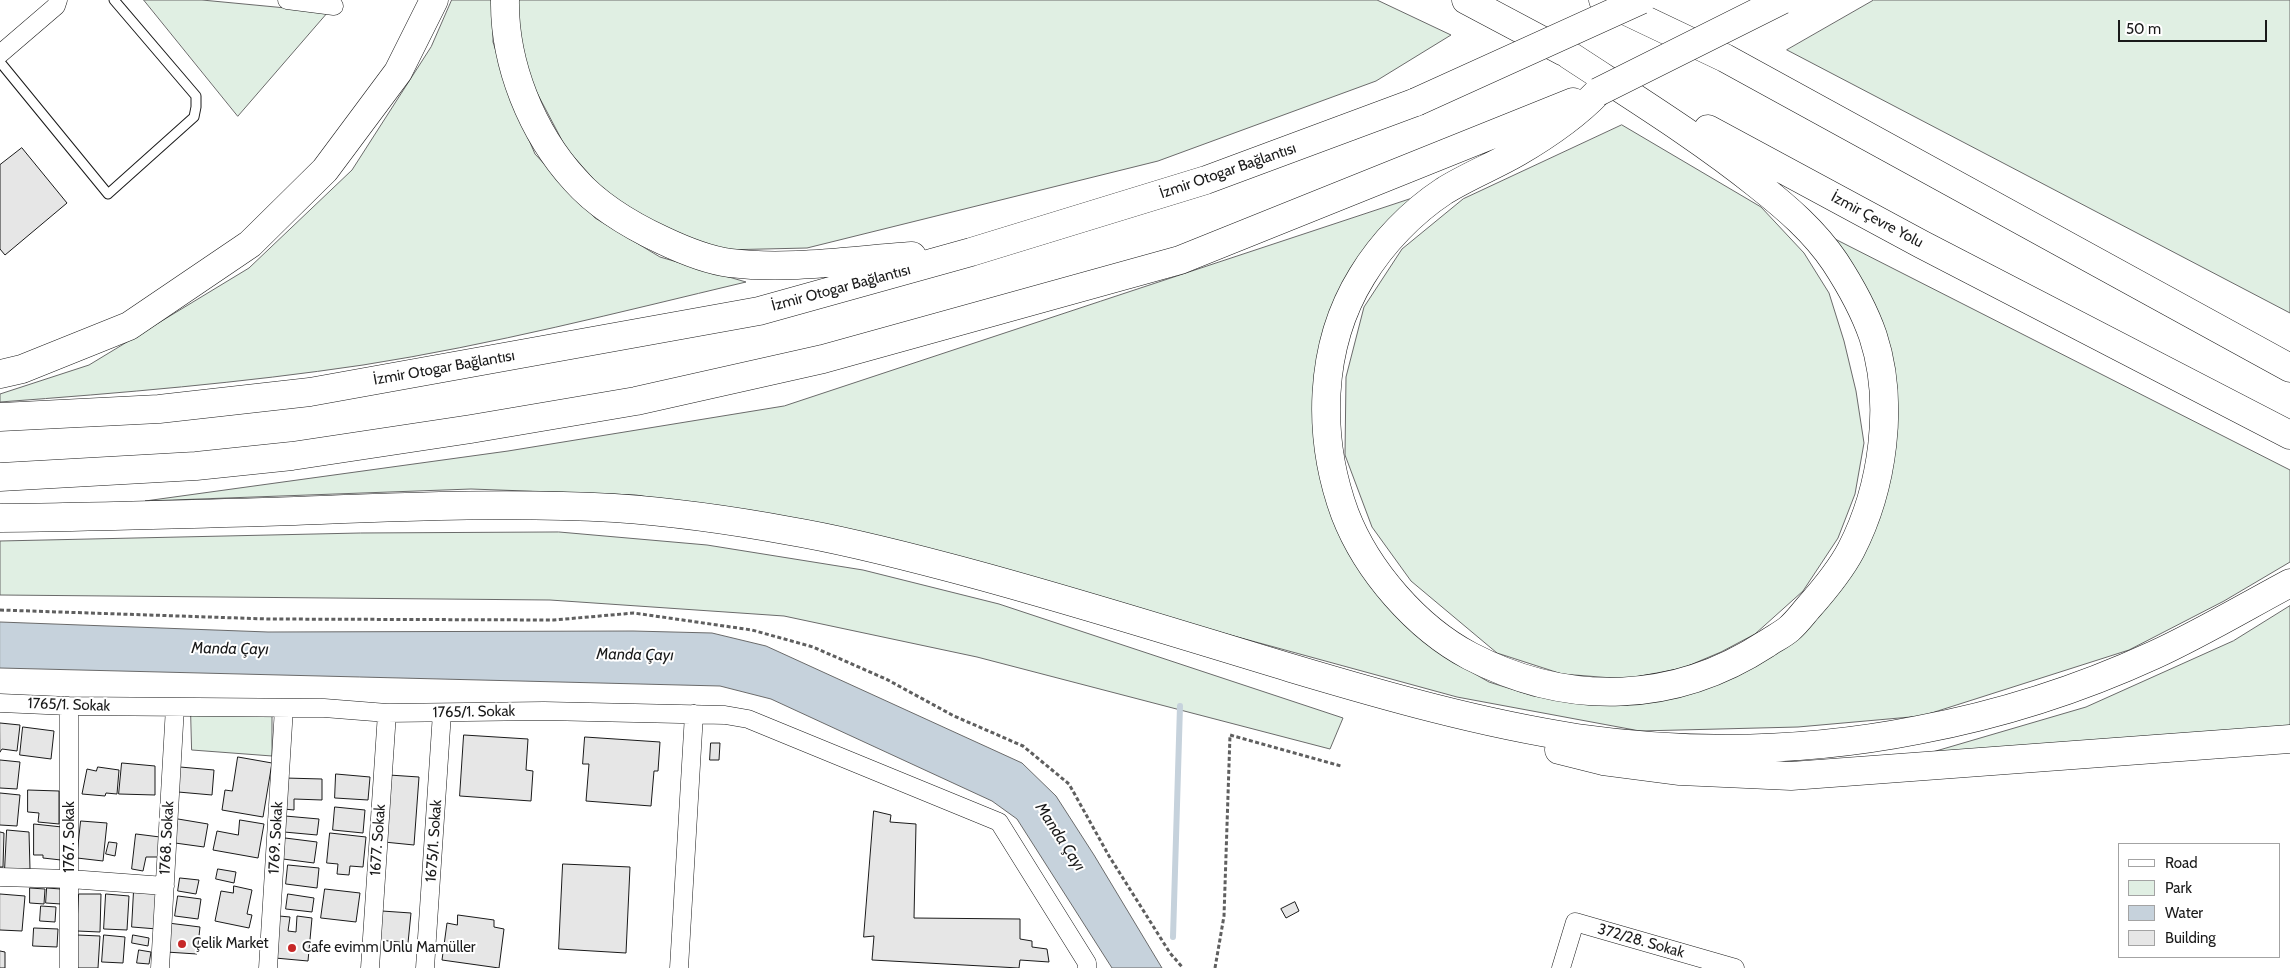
<!DOCTYPE html>
<html>
<head>
<meta charset="utf-8">
<style>
	body { margin:0 }
	#map { position:relative; width:2290px; height:968px; overflow:hidden; background:#fff; font-family:Cabin,sans-serif }
	canvas { display:block }
	.legend { position:absolute; left:2118px; top:843px; width:162px; height:115px; box-sizing:border-box; background:#fff; border:1px solid #a3a3a3; margin:0; padding:6px 9px; list-style:none; font-size:15px; color:#1a1a1a }
	.legend li { display:flex; align-items:center; gap:10px; height:25px }
	.legend b { width:25px; border:1px solid #a3a3a3 }
	.scale { position:absolute; left:2118px; top:20px; width:149px; height:22px; box-sizing:border-box; border:2px solid #1a1a1a; border-top:0; padding-left:6px; font-size:15px; line-height:18px; white-space:nowrap; color:#1a1a1a; -webkit-text-stroke:4px #fff; paint-order:stroke }
</style>
</head>
<body>
<div id="map">
<canvas width="2290" height="968"></canvas>
<ul class="legend">
<li><b style="height:6px;background:#fff"></b>Road</li>
<li><b style="height:14px;background:#e0efe3"></b>Park</li>
<li><b style="height:14px;background:#c6d2dc"></b>Water</li>
<li><b style="height:14px;background:#e6e6e6"></b>Building</li>
</ul>
<div class="scale">50 m</div>
</div>
<script>
const ctx = document.querySelector('canvas').getContext('2d');
ctx.lineJoin = 'round';
function paint(path, color) {
  ctx.fillStyle = color;
  ctx.fill(path, 'evenodd');
}
function stroke(path, color, width, dash) {
  ctx.strokeStyle = color;
  ctx.lineWidth = width;
  ctx.lineCap = dash ? 'butt' : 'round';
  ctx.setLineDash(dash || []);
  ctx.stroke(path);
}
function drawText(font, color, halo, rows, align = 'center') {
  ctx.font = font + ' Cabin,sans-serif';
  ctx.lineWidth = 4;
  ctx.setLineDash([]);
  ctx.textBaseline = 'middle';
  ctx.strokeStyle = halo;
  ctx.fillStyle = color;
  for (const [text, x, y, turn = 0] of rows) {
    ctx.save();
    ctx.translate(x, y);
    ctx.rotate((+turn || 0) * Math.PI / 180);
    ctx.textAlign = isNaN(turn) ? turn : align;
    if (halo) ctx.strokeText(text, 0, 0);
    ctx.fillText(text, 0, 0);
    ctx.restore();
  }
}
const green = new Path2D(`
	M144 0H202L328 12 238 116Z
	M452 0H493V42L511 98 535 154 595 218 660 257 746 282C620 312 491 345 363 365 242 383 121 393 0 402V394L89 365 249 268 352 170 431 47Z
	M518 0H1377L1451 35 1376 81 1158 161 807 248 721 250 669 232 605 192 566 148 526 72 517 10Z
	M1874 0H2290V313L1787 50Z
	M1622 125 1761 207 1804 253 1829 293 1844 341 1856 391 1864 443 1855 494 1838 538 1803 591 1755 634 1721 652 1683 668 1625 679 1562 674 1497 653 1411 581 1372 527 1345 455 1346 377 1364 307 1402 249 1463 199Z
	M1416 197 1367 251 1321 460 1445 657 1489 682 1533 696 1584 703 1627 705 1695 691 1822 608 1895 422 1835 239 2290 470V562L2224 601 2129 650 1922 716 1798 727 1640 731 1457 697 846 530 636 495 471 489 145 501 508 451 784 406Z
	M559 532 707 545 863 570 999 604 1343 718 1330 749 977 657 784 616 550 600 0 595V541L360 533Z
	M2290 606V731L1912 758 2086 707 2233 641Z
	M191 712 272 714V756L192 750Z`);
const water = new Path2D(`
	M0 622 268 632 633 631 712 633 766 646 1022 763 1056 796 1094 855 1162 968H1112L1017 819 992 801 771 699 720 686 0 668Z`);
const stream = new Path2D(`
	M1173 937 1180 706`);
const building = new Path2D(`
	M22 148 67 203 5 255 0 249V165Z
	M0 723 20 725 17 751 2 749 0 752Z
	M23 727 54 731 51 759 20 755Z
	M464 735 528 739 526 770 533 771 531 801 460 796Z
	M585 737 660 742 658 771H654L651 806 586 801 589 764H583Z
	M711 743H720L719 760H710Z
	M238 757 272 763 263 817 222 810 225 790 232 791Z
	M0 760 20 762 17 789 0 788Z
	M122 763 155 766V795L119 794Z
	M98 767 119 770 117 794 106 793 105 796 82 794 87 769 96 771Z
	M180 767 214 770 212 795 178 792Z
	M336 774 370 777 368 800 335 798Z
	M389 775 419 777 414 845 384 842Z
	M285 778 322 779V800L294 799V810L284 809Z
	M28 790 59 791V824L38 822 39 813 28 812Z
	M0 793 20 795 17 826 0 825Z
	M335 807 365 810 363 833 333 830Z
	M874 811 891 815 890 822 916 824 914 918 1020 919V939L1032 941V947L1047 949 1049 962 1020 960 1019 968 872 960 874 936 864 937Z
	M285 816 319 819 317 835 284 832Z
	M178 819 208 824 204 847 175 843Z
	M240 820 264 824 258 858 213 850 217 831 238 835Z
	M81 821 107 823 103 861 77 858Z
	M34 824 62 827 61 860 43 858V855H34Z
	M7 830 29 832 30 869H5Z
	M0 832 4 833 3 867H0Z
	M330 833 366 837 363 867 350 866 349 875 337 874 338 864 327 863Z
	M136 834 160 837 159 857H146L143 871 132 869Z
	M285 838 317 842 314 863 283 859Z
	M109 842 117 843 115 856 106 854Z
	M563 864 630 867 626 953 559 949Z
	M288 865 319 868 317 888 286 884Z
	M218 869 236 872 234 883 216 879Z
	M180 878 199 880 196 894 178 891Z
	M234 886 252 890 247 914 252 915 249 928 215 921 221 891 233 893Z
	M30 888 45 889 44 904 30 903Z
	M47 888 61 889V904L46 903Z
	M325 889 360 893 356 922 321 918Z
	M134 890 159 892 157 929 132 927Z
	M0 894 25 896 22 931 0 930Z
	M79 894H101L100 932 77 931Z
	M106 894 129 896 127 930 104 929Z
	M288 894 314 898 312 912 286 909Z
	M178 896 201 899 198 919 175 916Z
	M1295 902 1299 911 1286 918 1281 909Z
	M41 906 56 907 55 922 40 921Z
	M382 911 411 913 408 943 379 940Z
	M458 915 494 920V927L504 929 499 968 442 960 447 923 457 925Z
	M279 916 290 917 288 931 296 932 297 916 312 918 308 961 275 958Z
	M168 923 200 927 197 954 166 952Z
	M34 928 58 929 57 947 33 946Z
	M77 935 100 936 98 968H76Z
	M104 935 125 937 123 963 102 962Z
	M133 935 149 938 148 946 132 943Z
	M139 950 151 952 149 964 137 963Z
	M0 951 5 952V968H0Z`);
const path = new Path2D(`
	M0 610 268 619 554 620 634 613 752 630 813 647 886 679 954 716 1023 746 1069 784 1109 856 1170 953 1183 968
	M1215 968 1224 916 1230 735 1341 766`);
const lane = new Path2D(`
	M0 62 108 194 194 117 196 107V96L114 0`);
const street = new Path2D(`
	M287 0 334 6
	M0 54 56 6 58 0
	M0 703 69 706 324 708 387 713 544 711 725 715 748 719 999 822 1087 963V968
	M69 706V968
	M0 877 70 879 165 886
	M160 968 175 707
	M268 968 284 708
	M370 968 387 713
	M425 968 442 713
	M679 968 694 714
	M1561 968 1575 922 1735 968`);
const highway = new Path2D(`
	M505 0C504 64 532 133 575 180 598 206 632 226 662 240 683 250 707 260 730 263 790 270 852 260 912 256
	M1466 0 1564 52
	M1603 0 1725 58 2290 368
	M1569 55C1633 97 1698 137 1758 185 1787 208 1814 231 1835 262 1850 285 1864 310 1873 336 1895 403 1883 488 1851 550 1840 571 1824 590 1808 608 1802 615 1796 623 1789 629 1782 635 1773 639 1766 644 1674 704 1568 707 1470 656 1417 628 1367 571 1345 514 1317 438 1318 347 1362 276 1382 243 1412 212 1444 191 1468 176 1494 166 1518 152 1547 135 1574 117 1598 92
	M1708 129 1921 244 2290 435
	M0 374 22 369 129 326 250 244 325 170 398 72 434 0
	M0 417 159 409 310 392 759 311 971 252 1206 180 1416 102
	M0 477 196 466 292 456 471 429 636 401 823 359 1180 260 1573 102
	M0 518C98 517 197 514 295 511 401 507 508 502 614 508 673 512 731 520 790 531 844 540 898 554 951 568 1065 598 1178 634 1291 668 1385 696 1480 723 1577 738 1690 754 1807 752 1918 730 1998 715 2080 689 2154 655 2200 634 2245 607 2290 583
	M1559 750 1603 761 1680 771 1791 776 2290 739`);
const highwayBridge = new Path2D(`
	M1598 92 1782 0
	M1416 102 1641 0`);
const markers = [
	[182,944,5,"#c62828"],
	[292,948,5,"#c62828"]
];
const streetNames = [
	["İzmir Otogar Bağlantısı",1228,171,-19],
	["İzmir Çevre Yolu",1877,220,28],
	["İzmir Otogar Bağlantısı",841,288,-15],
	["İzmir Otogar Bağlantısı",444,368,-10],
	["1765/1. Sokak",69,705,2],
	["1765/1. Sokak",474,712,-1],
	["1767. Sokak",70,837,-90],
	["1768. Sokak",167,838,-87],
	["1769. Sokak",276,838,-87],
	["1677. Sokak",378,840,-86],
	["1675/1. Sokak",434,841,-86],
	["372/28. Sokak",1641,941,16]
];
const poiNames = [
	["Çelik Market",192,944],
	["Cafe evimm Unlu Mamüller",302,948]
];
const waterNames = [
	["Manda Çayı",230,649,1],
	["Manda Çayı",635,655,1],
	["Manda Çayı",1060,837,57]
];
paint(green, '#e0efe3');
stroke(green, '#6a6a6a', 1);
paint(water, '#c6d2dc');
stroke(water, '#6a6a6a', 1);
stroke(stream, '#c6d2dc', 6);
paint(building, '#e6e6e6');
stroke(building, '#1a1a1a', 1);
stroke(lane, '#1a1a1a', 11);
stroke(street, '#1a1a1a', 19);
stroke(highway, '#1a1a1a', 29);
stroke(path, '#5f5f5f', 3, [4, 2.5]);
stroke(lane, '#fff', 9);
stroke(street, '#fff', 18);
stroke(highway, '#fff', 28);
stroke(highwayBridge, '#1a1a1a', 29, []);
stroke(highwayBridge, '#fff', 28);
for (const [x, y, r, color] of markers) {
  const dot = new Path2D();
  dot.arc(x, y, r, 0, 2 * Math.PI);
  ctx.fillStyle = color;
  ctx.fill(dot);
  stroke(dot, '#fff', 2);
}
drawText('15px', '#1a1a1a', '#fff', streetNames);
drawText('15px', '#1a1a1a', '#fff', poiNames, 'left');
drawText('italic 16px', '#1a1a1a', '#fff', waterNames);
</script>
</body>
</html>
